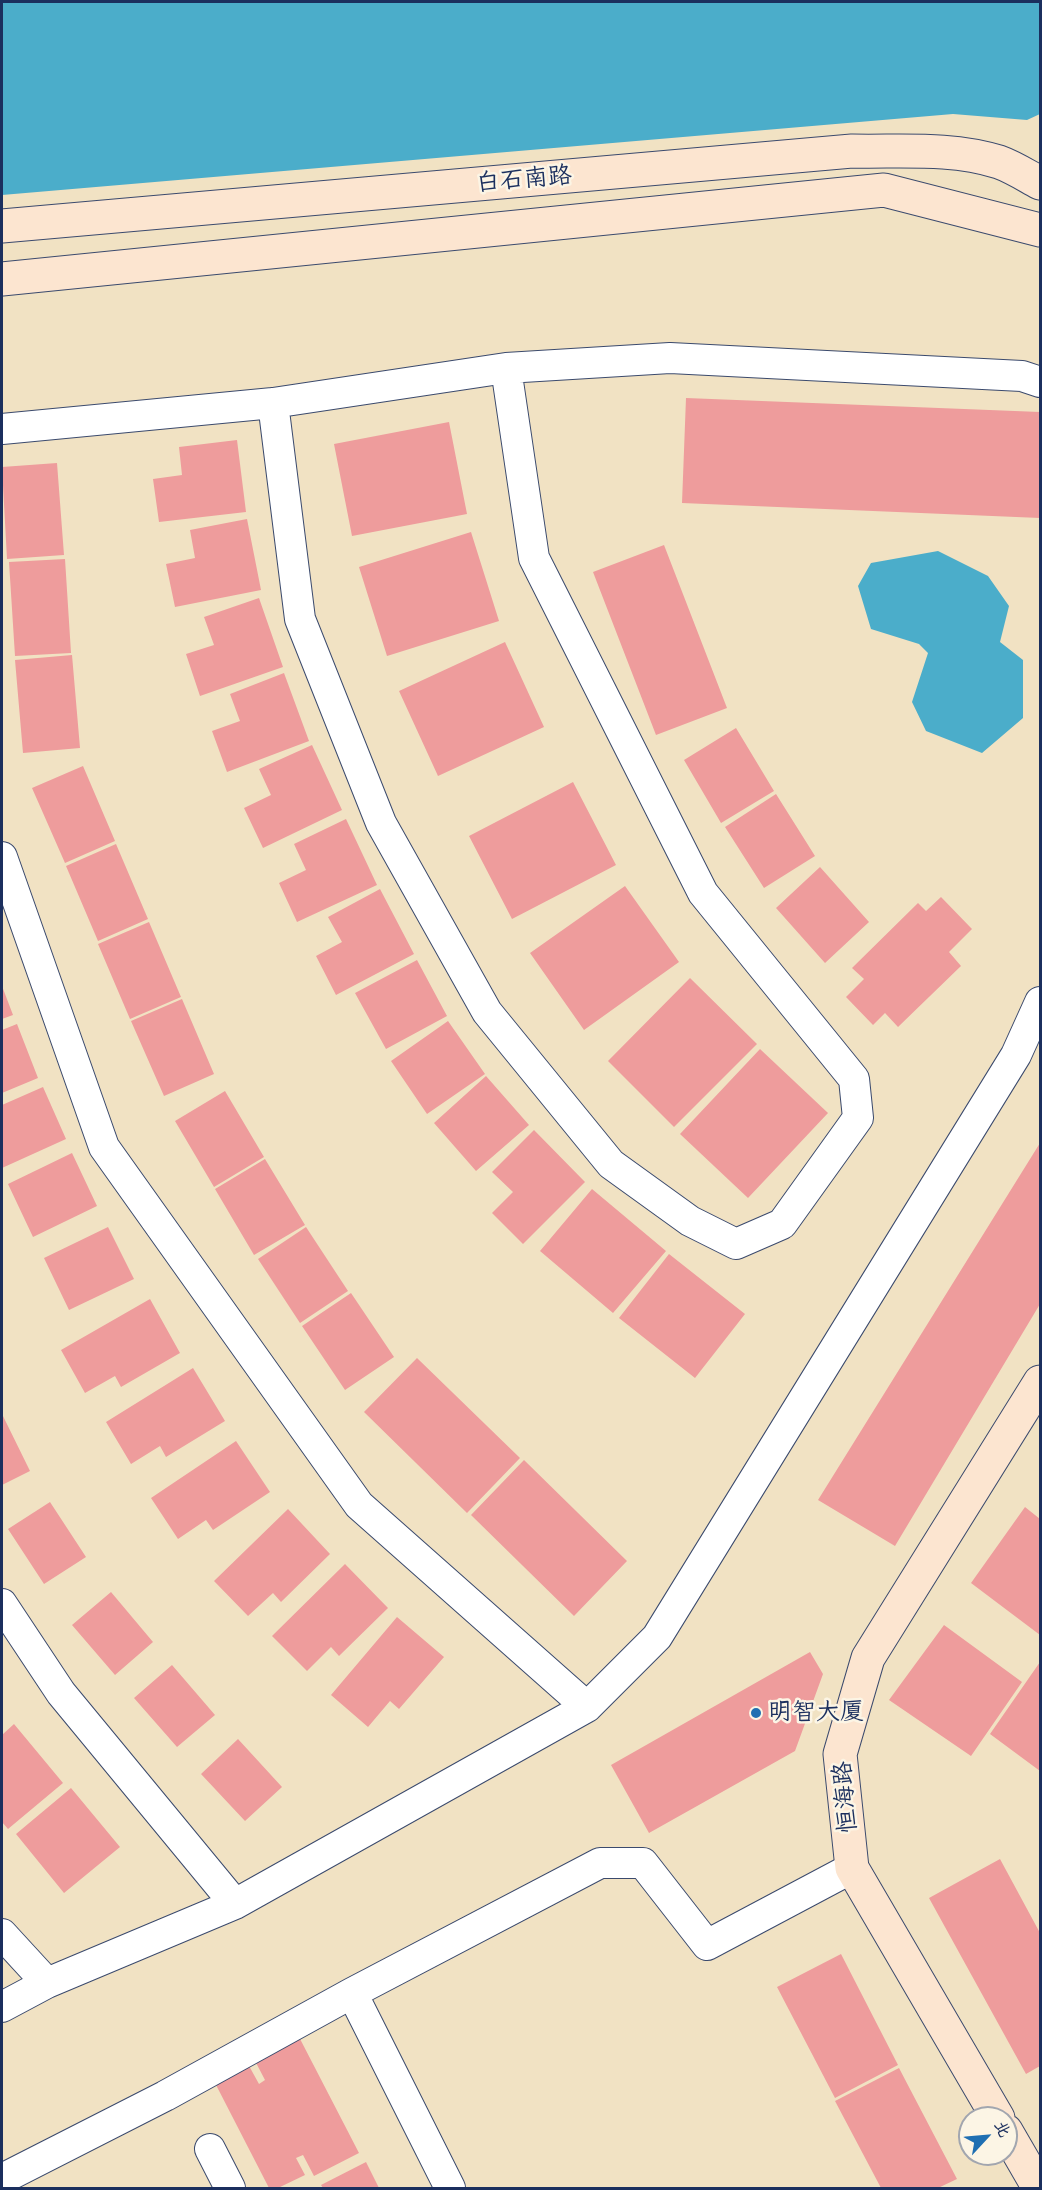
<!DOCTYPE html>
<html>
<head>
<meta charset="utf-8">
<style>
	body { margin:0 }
	#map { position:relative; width:1042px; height:2190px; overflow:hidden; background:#f1e2c3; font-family:Caveat,"LXGW WenKai TC",sans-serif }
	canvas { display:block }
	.frame { position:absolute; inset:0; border:3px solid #1b2f5e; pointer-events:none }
	.north { position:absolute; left:958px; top:2106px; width:60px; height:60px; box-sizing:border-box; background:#fcf5e5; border:2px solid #a2a6af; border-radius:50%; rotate:64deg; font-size:16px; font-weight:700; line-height:24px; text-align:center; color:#1b2f5e }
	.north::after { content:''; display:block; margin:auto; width:21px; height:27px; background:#1f6fb2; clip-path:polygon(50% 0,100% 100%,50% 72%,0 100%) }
</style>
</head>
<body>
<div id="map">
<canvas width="1042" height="2190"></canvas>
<div class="frame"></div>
<div class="north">北</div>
</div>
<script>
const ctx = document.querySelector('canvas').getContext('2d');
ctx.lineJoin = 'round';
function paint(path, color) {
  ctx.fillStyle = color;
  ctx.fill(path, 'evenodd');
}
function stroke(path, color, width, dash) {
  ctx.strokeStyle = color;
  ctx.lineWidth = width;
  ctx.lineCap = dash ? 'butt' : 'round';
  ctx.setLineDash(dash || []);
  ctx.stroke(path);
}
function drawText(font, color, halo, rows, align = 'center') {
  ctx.font = font + ' Caveat,"LXGW WenKai TC",sans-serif';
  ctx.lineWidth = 5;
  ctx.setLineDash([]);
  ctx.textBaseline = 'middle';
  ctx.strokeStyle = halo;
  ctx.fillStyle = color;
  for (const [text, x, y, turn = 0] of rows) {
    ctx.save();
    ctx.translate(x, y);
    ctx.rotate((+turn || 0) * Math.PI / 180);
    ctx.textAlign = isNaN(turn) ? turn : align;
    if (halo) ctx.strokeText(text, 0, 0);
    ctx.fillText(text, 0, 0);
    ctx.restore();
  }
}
const water = new Path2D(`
	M2 2H1040V114L1027 120 953 114 2 195Z
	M938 551 988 576 1009 606 1000 642 1023 660V718L982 753 926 731 912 702 928 653 919 644 871 629 858 586 871 563Z`);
const building = new Path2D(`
	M686 398 1040 412V518L682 503Z
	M449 422 467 514 352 536 334 444Z
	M237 440 246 512 159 522 153 479 182 475 179 447Z
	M57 463 64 555 7 559 2 467Z
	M247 519 261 590 175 607 166 564 195 558 190 530Z
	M471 532 499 621 387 656 359 567Z
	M664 545 727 708 656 735 593 572Z
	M65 559 71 653 15 656 9 562Z
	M259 598 283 667 200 696 186 654 214 645 204 617Z
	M505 642 544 727 438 776 399 691Z
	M72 655 80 748 23 753 15 660Z
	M284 673 309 741 227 772 212 731 240 721 230 694Z
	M736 728 774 791 721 823 684 760Z
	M312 745 342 810 263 848 244 808 271 795 259 769Z
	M83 766 115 841 65 863 32 788Z
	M573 782 616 865 512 919 469 836Z
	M776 794 815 856 764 888 725 827Z
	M346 819 377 885 297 922 279 883 306 870 294 844Z
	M116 844 148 919 98 941 66 866Z
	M820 867 869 922 825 963 776 908Z
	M625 886 679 962 584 1030 530 953Z
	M380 889 414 954 336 995 316 956 342 942 328 917Z
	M941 897 972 929 949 952 961 966 898 1027 885 1013 873 1025 846 997 864 979 852 968 918 903 926 911Z
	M149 922 181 997 130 1019 98 944Z
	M417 960 447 1016 386 1049 355 993Z
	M690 978 757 1044 674 1127 608 1061Z
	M2 986 13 1015 2 1019Z
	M182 999 214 1074 164 1096 131 1021Z
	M448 1021 485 1074 427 1114 391 1061Z
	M17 1024 38 1078 2 1093V1030Z
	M760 1049 828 1113 748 1198 680 1134Z
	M486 1076 529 1125 476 1171 434 1123Z
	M43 1087 66 1139 2 1168V1105Z
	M225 1091 264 1157 214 1187 175 1121Z
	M534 1130 585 1182 523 1244 492 1213 513 1192 492 1172Z
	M1040 1143V1304L895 1546 818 1500Z
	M72 1153 97 1206 33 1237 8 1184Z
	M265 1159 305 1225 254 1255 215 1189Z
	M592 1189 666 1251 613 1313 540 1251Z
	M108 1227 134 1279 69 1310 44 1258Z
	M306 1227 348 1291 300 1323 258 1259Z
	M669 1254 745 1314 695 1378 619 1318Z
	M351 1293 394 1357 345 1390 302 1326Z
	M150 1299 180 1353 121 1387 115 1376 85 1393 61 1350Z
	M417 1358 520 1458 467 1513 364 1412Z
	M193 1368 225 1421 166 1457 160 1446 131 1464 106 1422Z
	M2 1414 30 1471 2 1485Z
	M236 1441 270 1492 213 1530 206 1520 178 1539 151 1498Z
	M524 1460 627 1561 574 1616 471 1515Z
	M50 1502 86 1557 44 1584 8 1529Z
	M1025 1507 1040 1519V1635L971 1583Z
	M288 1509 330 1554 281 1602 273 1593 248 1616 214 1581Z
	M345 1564 388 1608 339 1656 331 1647 307 1671 272 1636Z
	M111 1592 153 1642 115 1675 72 1625Z
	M397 1617 444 1657 399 1709 390 1701 368 1727 331 1695Z
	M944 1625 1022 1682 971 1756 889 1700Z
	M810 1652 823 1674 795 1751 649 1833 611 1765Z
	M1040 1662V1771L990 1734Z
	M172 1665 215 1715 177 1747 134 1698Z
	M14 1724 63 1783 8 1829 2 1822V1735Z
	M238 1739 282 1787 245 1821 201 1774Z
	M71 1788 120 1847 64 1893 16 1834Z
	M1000 1859 1040 1933V2066L1026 2074 929 1898Z
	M841 1954 898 2065 835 2098 777 1987Z
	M298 2035 359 2153 314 2176 303 2155 296 2158 305 2175 278 2188H269L214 2081 248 2064 259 2084 265 2080 253 2057Z
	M899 2068 957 2179 938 2188H881L835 2101Z
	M366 2162 379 2188H323L321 2185Z`);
const street = new Path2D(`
	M273 403 300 619 381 823 487 1012 611 1164 690 1221 736 1244 782 1224 858 1118 854 1079 703 893 534 558 506 368
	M2 429 273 403 506 368 670 358 1022 376 1040 382
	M2 857 104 1147 359 1505 587 1707
	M2 1604 61 1693 235 1904
	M2 1934 47 1983
	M352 1993 450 2188
	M2 2007 47 1983 235 1904 587 1707 657 1637 1016 1055 1040 1002
	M210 2149 230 2188
	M2 2179 165 2096 352 1993 600 1863H643L707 1945 852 1868`);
const secondary = new Path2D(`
	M2 226 852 151C902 152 951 147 999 162 1013 167 1027 176 1040 183
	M2 279 884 190 1040 230
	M998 2118 852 1868 840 1754 868 1658 1040 1382
	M1006 2131 1039 2188`);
const markers = [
	[756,1713,6,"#1f6fb2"]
];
const streetNames = [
	["白石南路",524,180,-5],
	["恒海路",846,1797,-95]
];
const poiNames = [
	["明智大厦",768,1713]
];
paint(water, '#4badca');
paint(building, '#ee9c9c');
stroke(street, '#3b4a6d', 32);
stroke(secondary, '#3b4a6d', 35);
stroke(street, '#fff', 30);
stroke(secondary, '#fce5d0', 33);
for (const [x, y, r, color] of markers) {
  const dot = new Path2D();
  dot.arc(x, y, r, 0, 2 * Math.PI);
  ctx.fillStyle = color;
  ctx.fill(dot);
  stroke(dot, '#fcf5e5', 2);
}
drawText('24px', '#1b2f5e', '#fcf5e5', streetNames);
drawText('24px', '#1b2f5e', '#fcf5e5', poiNames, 'left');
</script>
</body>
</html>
